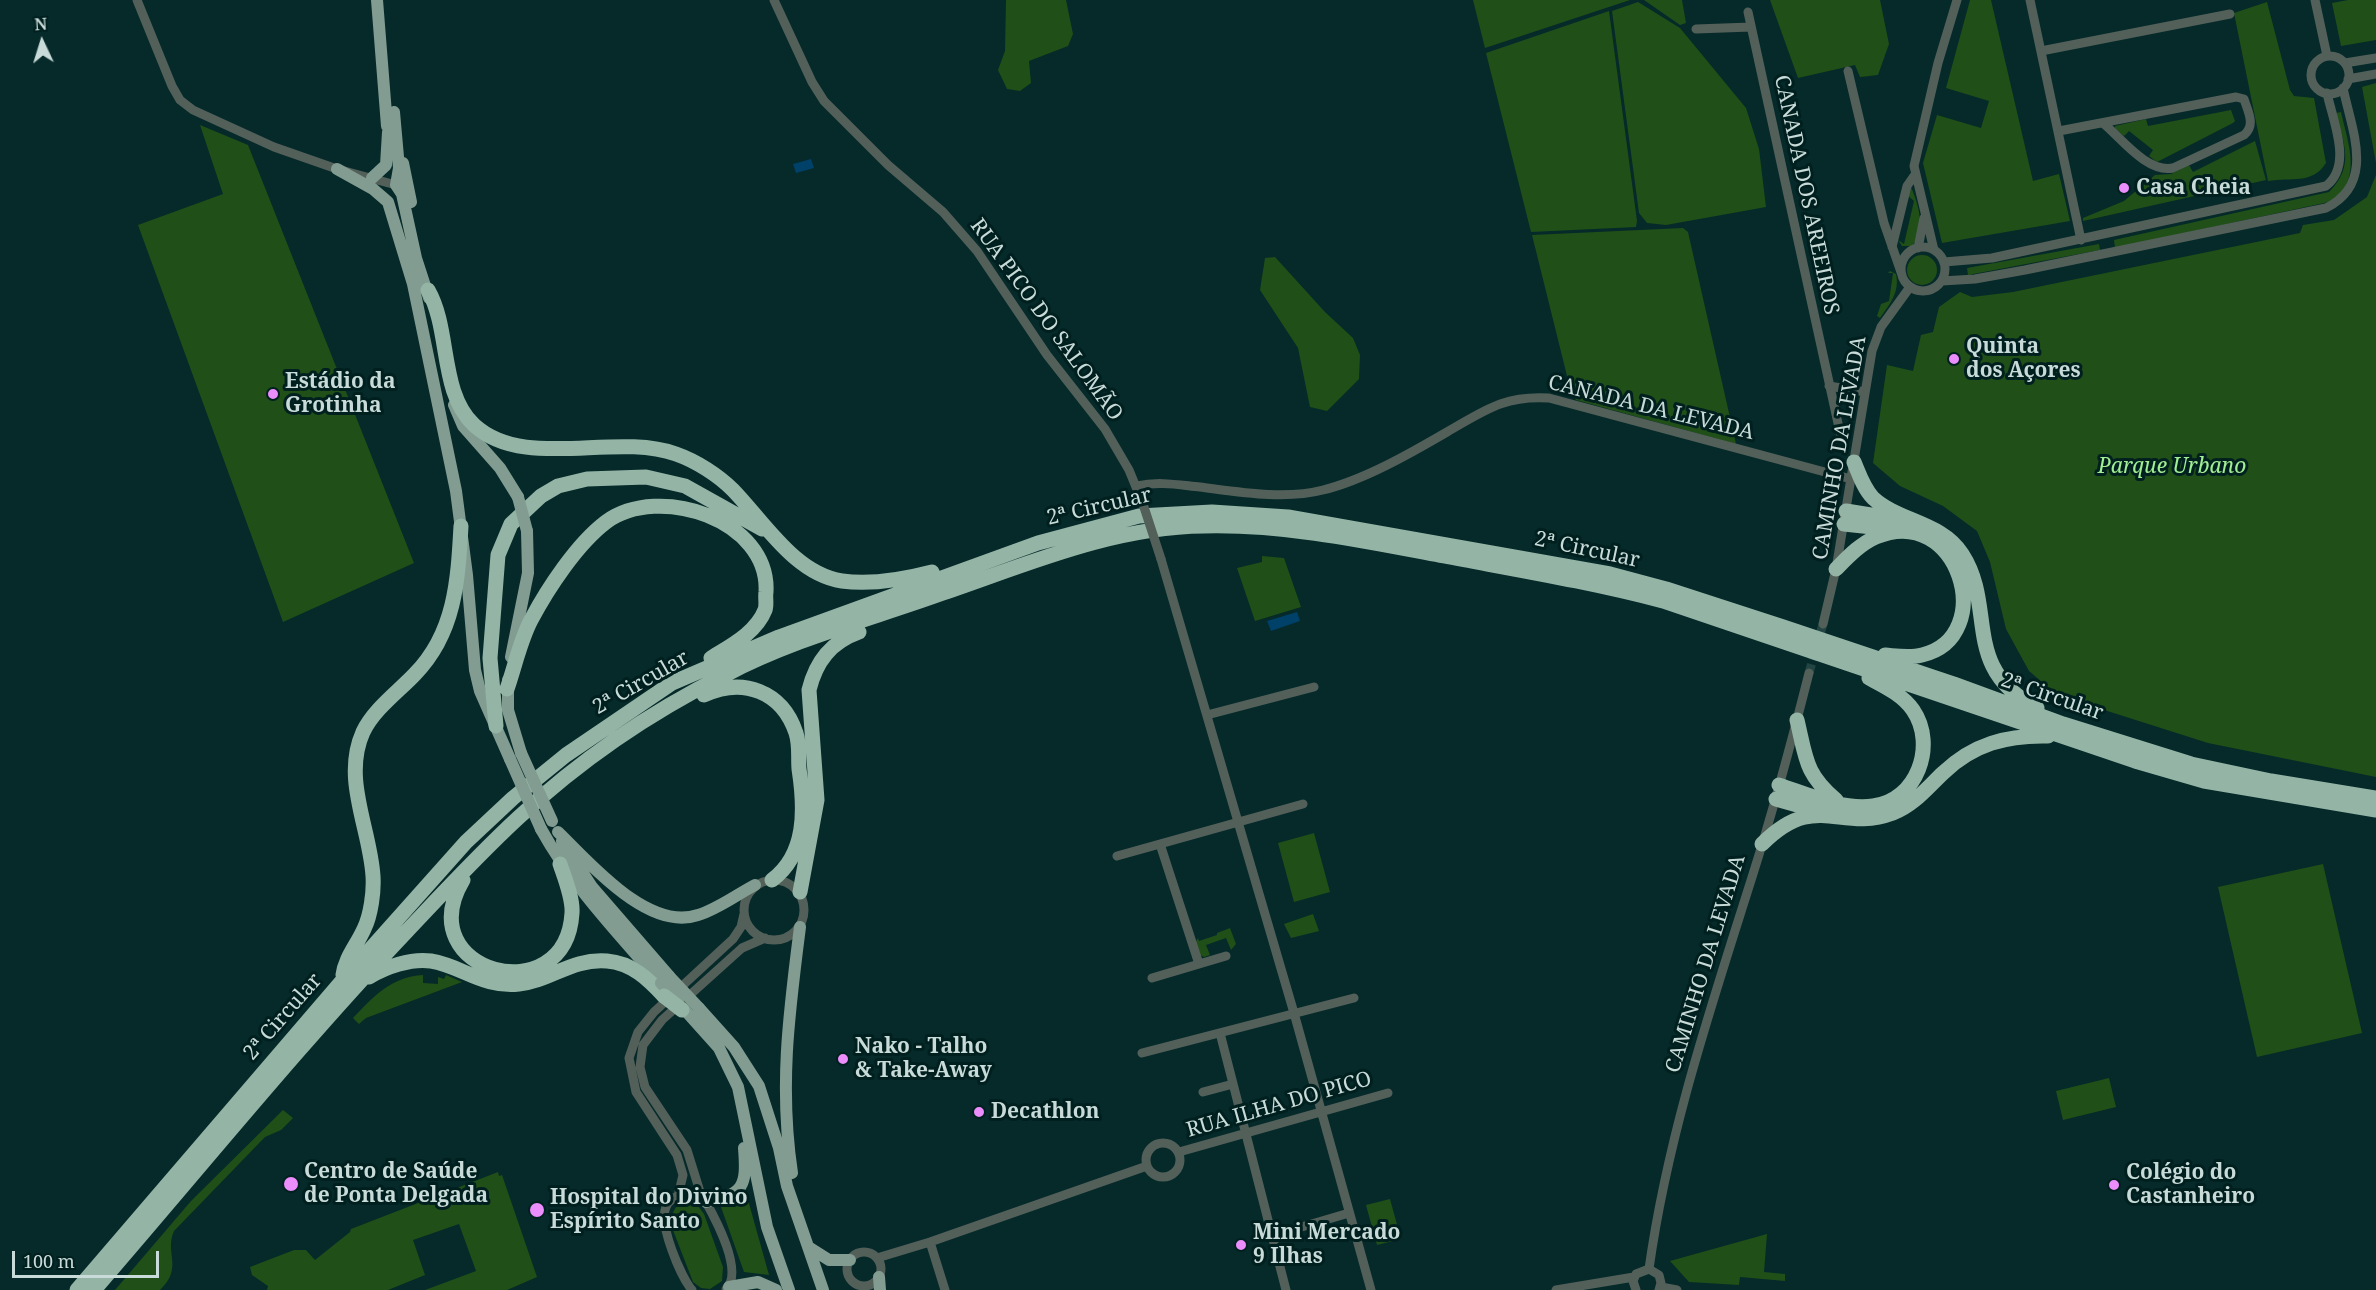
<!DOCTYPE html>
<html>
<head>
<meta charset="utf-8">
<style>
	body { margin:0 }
	#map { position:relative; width:2376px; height:1290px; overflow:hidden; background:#052a29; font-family:"Noto Serif",serif }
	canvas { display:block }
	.north { position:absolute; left:12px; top:12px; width:60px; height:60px; -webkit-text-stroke:4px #00201f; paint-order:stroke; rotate:356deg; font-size:16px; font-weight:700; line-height:24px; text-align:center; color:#c8dbd9 }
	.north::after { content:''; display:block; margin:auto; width:21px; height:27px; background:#c8dbd9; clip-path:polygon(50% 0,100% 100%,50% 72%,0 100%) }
	.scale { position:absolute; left:12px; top:1251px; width:147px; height:27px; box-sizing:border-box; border:3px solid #c8dbd9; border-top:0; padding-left:8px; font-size:18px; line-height:21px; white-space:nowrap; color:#c8dbd9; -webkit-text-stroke:4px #00201f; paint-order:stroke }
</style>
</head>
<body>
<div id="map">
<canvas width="2376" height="1290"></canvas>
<div class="north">N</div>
<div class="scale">100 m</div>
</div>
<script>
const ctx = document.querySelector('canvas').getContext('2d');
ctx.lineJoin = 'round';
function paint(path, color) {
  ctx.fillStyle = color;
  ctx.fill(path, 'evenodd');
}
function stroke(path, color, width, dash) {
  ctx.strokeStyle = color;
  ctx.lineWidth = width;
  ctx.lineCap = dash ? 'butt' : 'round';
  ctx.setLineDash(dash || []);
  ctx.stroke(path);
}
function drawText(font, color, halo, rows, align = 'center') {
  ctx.font = font + ' "Noto Serif",serif';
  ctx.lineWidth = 6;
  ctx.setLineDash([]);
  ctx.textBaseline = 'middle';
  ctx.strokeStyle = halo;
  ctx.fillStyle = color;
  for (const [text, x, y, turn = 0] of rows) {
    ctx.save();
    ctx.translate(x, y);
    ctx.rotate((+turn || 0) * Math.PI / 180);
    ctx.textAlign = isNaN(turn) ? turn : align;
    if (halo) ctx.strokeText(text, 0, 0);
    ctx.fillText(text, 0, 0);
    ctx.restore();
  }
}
const green = new Path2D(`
	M1006 0H1066L1073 34 1068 46 1029 61 1031 83 1020 91 1007 89 998 70 1005 51Z
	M1473 0H1630L1485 48Z
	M1644 0H1682L1686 23 1680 25Z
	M1770 0H1880L1889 44 1878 75 1860 77 1855 65 1798 78Z
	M1970 0H1991L2033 181 2059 174 2070 221 1942 243 1923 163 1937 115 1981 128 1989 101 1946 88Z
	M2348 0H2376V40L2341 46 2332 3Z
	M1638 2 1680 28 1746 108 1759 149 1766 207 1666 225 1647 223 1639 213 1612 11Z
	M2267 2 2290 90 2294 96 2314 98 2326 163C2312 185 2291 177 2268 181L2234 13Z
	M1609 11 1637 221 1636 227 1531 232 1486 53Z
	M2376 83V163L2362 87Z
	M2231 110 2235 121 2233 123 2157 162 2149 156 2153 150 2129 131 2124 136 2115 129V126L2146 119 2148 126Z
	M2341 112C2348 144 2364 181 2329 202L2115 248 2114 240 2329 192C2355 166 2344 145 2336 113Z
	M200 125 248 145 414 563 283 622 138 225 223 194Z
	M2255 141 2266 180 2083 221V218L2124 201 2155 175 2171 174 2189 165 2193 172Z
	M2376 175V777L2208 743 2057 695 2029 671 2006 629 1990 562 1977 531 1943 506 1900 486 1873 463 1887 365 1913 371 1921 335 1933 332 1939 307 1960 292 1972 297 2013 292 2300 233 2303 225 2334 220 2367 197Z
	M1911 187C1919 206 1926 229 1912 246H1902L1898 240 1904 244 1914 201 1908 196Z
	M1683 228 1688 232 1736 444 1576 400 1570 388 1532 235Z
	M2099 244 2100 250 1968 275 1967 268Z
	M1907 270a15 15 0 1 1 30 0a15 15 0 1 1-30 0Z
	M1275 257 1325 312 1353 338 1360 355 1359 379 1327 411 1310 407 1298 348 1260 290 1265 258Z
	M1890 271 1896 274C1900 292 1890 304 1880 318L1877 316 1881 304 1889 301 1893 273H1888Z
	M1262 556 1284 558 1301 607 1255 621 1237 568 1262 562Z
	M1314 833 1330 892 1294 902 1278 843Z
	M2323 864 2362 1033 2257 1057 2218 887Z
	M1313 914 1319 931 1291 938 1284 924Z
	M1230 928 1236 944 1231 950 1226 938 1206 945 1210 955 1204 957 1198 954 1195 943 1198 938 1199 941 1217 935V933Z
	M423 975V983L438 984V977L444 979 446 975 462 982 366 1018 359 1024 353 1018C374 996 391 977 423 975Z
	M2109 1078 2116 1107 2063 1120 2056 1091Z
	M283 1110 293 1118 281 1130 265 1137 174 1231C164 1253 184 1267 160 1290H115L191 1201Z
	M498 1172 499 1176 502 1175 537 1277 507 1290H425L476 1271 459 1224 413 1240 425 1275 388 1290H267L268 1286 252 1275 250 1267 294 1250H306L315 1260 350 1232 351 1229Z
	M745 1189 769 1275 744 1272 721 1207 741 1195Z
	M1390 1199 1401 1239 1377 1245 1366 1205Z
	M689 1203 698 1206 704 1214 723 1267 722 1281 710 1289 701 1288 693 1282 671 1225V1216L676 1207Z
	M1767 1234 1764 1272 1785 1274V1281L1740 1277 1739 1285 1689 1282 1670 1261Z`);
const water = new Path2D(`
	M811 159 814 168 796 173 793 164Z
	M1297 612 1300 621 1271 631 1267 621Z`);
const minorTunnel = new Path2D(`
	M1809 673 1823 624`);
const minor = new Path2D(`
	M137 0 172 86 180 100 193 110 274 147 337 169 396 185
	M774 0 812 82 824 101 888 165 943 212 977 251 1047 355 1105 429 1129 470 1143 504
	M2030 0 2081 240
	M2315 0 2327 56
	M1748 12 1841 437
	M1696 29 1751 27
	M2041 51 2230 14
	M2311 75a19 19 0 1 1 38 0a19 19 0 1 1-38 0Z
	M2345 63 2376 58
	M1848 71 1884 223 1902 275
	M2348 79 2376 74
	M2059 131 2236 97 2244 99C2248 112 2256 125 2244 135L2173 168C2147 173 2122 139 2103 123
	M1892 247 1907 186 1914 176
	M1901 269a22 22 0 1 1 44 0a22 22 0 1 1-44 0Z
	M1918 248 1924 218
	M1934 250 1914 166 1938 63 1957 0
	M1944 262 1992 258 2326 186C2353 165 2333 122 2327 93
	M1942 281 1975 279 2025 270 2326 208C2376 183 2352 131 2343 88
	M1829 386 1865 392
	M1137 486C1159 481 1179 485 1200 487 1239 492 1285 500 1323 490 1364 480 1411 453 1447 432 1484 411 1504 395 1549 398L1851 479
	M1161 559 1294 1013 1371 1290
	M1823 624 1836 569 1872 351 1881 327 1910 287
	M1207 715 1314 687
	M1160 844 1199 964
	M1117 856 1303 804
	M744 910a30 30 0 1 1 60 0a30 30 0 1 1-60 0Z
	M1152 978 1226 956
	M1220 1033 1286 1290
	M1142 1053 1354 998
	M1203 1092 1233 1084
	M1146 1160a17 17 0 1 1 34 0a17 17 0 1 1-34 0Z
	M1179 1152 1388 1093
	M678 1196 683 1175 677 1155 636 1092 629 1058 638 1032 654 1012 733 939 741 927 744 914
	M702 1198 687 1150 645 1087 640 1067 643 1045 662 1020 742 948 765 938
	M1271 1236 1349 1213
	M930 1242 945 1290
	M847 1269a17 17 0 1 1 34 0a17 17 0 1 1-34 0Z
	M877 1258 930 1242 1147 1166
	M1649 1269C1668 1133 1712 1004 1753 874 1774 808 1792 740 1809 673
	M1661 1287 1677 1290
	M692 1290C681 1277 658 1224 666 1207 668 1201 675 1197 680 1195 690 1192 699 1195 706 1202 716 1220 744 1272 726 1289
	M1556 1290 1634 1277
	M1636 1290 1633 1281 1636 1274 1649 1269 1659 1275 1661 1283 1659 1290`);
const major = new Path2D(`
	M377 0 387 126
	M394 112 399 168 396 185 402 194 416 258 429 298
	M403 163 411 202
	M337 169 373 189 388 202 413 284 456 491 467 575 475 670 480 691 510 759
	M372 178 386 165 388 132
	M454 405 463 426 500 468 518 497
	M511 657 528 573 527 531
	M508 680V710L521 753
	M541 829C573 887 618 933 661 983
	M558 832C590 863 648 932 698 915 718 909 736 895 755 885
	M562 841 592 887 669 976
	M699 1008 734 1047 759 1086 779 1148 787 1186 823 1290
	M684 1009 719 1048 738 1087 767 1227 789 1290
	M792 1173C779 1087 789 1013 800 927
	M706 1202C744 1194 747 1187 744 1148
	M810 1248 829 1260H850
	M879 1277 880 1290
	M729 1287 758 1282 776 1290`);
const highway = new Path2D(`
	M428 290C451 330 439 392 474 425 524 471 614 432 676 454 696 461 718 475 733 490 764 522 795 574 842 581 870 585 905 579 932 572
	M1854 462C1859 474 1864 489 1873 498 1899 522 1942 522 1962 554 1997 608 1960 668 2037 708
	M1846 511 1902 520
	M1844 524 1891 529
	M1836 569C1848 557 1860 544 1876 537 1959 502 1999 637 1922 655 1910 658 1898 656 1885 655
	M507 689C515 666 520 641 531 620 548 588 577 544 606 522 659 483 770 520 766 592 765 597 767 605 765 610 756 633 730 646 711 658
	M704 695C743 677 782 691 796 733 800 745 798 757 799 769 805 808 807 854 772 880
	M1797 720C1806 758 1805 774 1836 800
	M496 726 490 658 498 555 511 524 541 496 558 486 587 479 646 477 685 486 762 529
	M1779 785C1809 795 1841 810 1873 806 1917 801 1937 745 1913 710 1903 695 1884 686 1869 678
	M1776 799 1822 812
	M1762 844C1816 790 1839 833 1893 813 1914 805 1928 787 1943 773 1973 744 2007 735 2048 736
	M463 880C408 973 566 1014 572 913 573 898 565 879 560 864
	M800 892 817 800 809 690C816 661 831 642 859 632
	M343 975C345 958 357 945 364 929 371 915 374 891 373 876 370 828 342 779 363 732 374 709 398 692 415 674 455 633 458 581 461 526
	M369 977C386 967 411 958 431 961 462 966 483 988 519 984 550 981 572 958 607 961 632 963 648 979 664 996
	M77 1290 343 980 466 842 513 798 566 755 672 683 779 637 1038 543 1139 516 1212 512 1288 517 1610 574 1666 589 1783 627 1954 684 2063 724 2191 764 2271 781 2376 798
	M94 1290C198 1170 298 1046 407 931 443 893 479 854 518 818 578 762 651 712 725 675 793 639 871 619 943 593 1028 564 1112 527 1204 526 1284 524 1365 541 1444 556 1518 570 1591 582 1663 601L2135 761 2204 781 2376 810`);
const minorBridge = new Path2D(`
	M1143 504 1161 559`);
const majorBridge = new Path2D(`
	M518 497 527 531
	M521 753 552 821
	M510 759 541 829
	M669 976 699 1008
	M661 983 678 1002`);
const highwayBridge = new Path2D(`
	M664 996 682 1010`);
const markers = [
	[2124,188,6,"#eb8dfb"],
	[1954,359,6,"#eb8dfb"],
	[273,394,6,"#eb8dfb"],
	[843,1059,6,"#eb8dfb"],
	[979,1112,6,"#eb8dfb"],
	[291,1184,8,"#eb8dfb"],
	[2114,1185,6,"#eb8dfb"],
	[537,1210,8,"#eb8dfb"],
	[1241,1245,6,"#eb8dfb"]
];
const poiNames = [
	["Casa Cheia",2136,188],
	["Quinta",1966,347],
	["dos Açores",1966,371],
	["Estádio da",285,382],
	["Grotinha",285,406],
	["Nako - Talho",855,1047],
	["& Take-Away",855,1071],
	["Decathlon",991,1112],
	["Centro de Saúde",304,1172],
	["de Ponta Delgada",304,1196],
	["Colégio do",2126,1173],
	["Castanheiro",2126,1197],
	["Hospital do Divino",550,1198],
	["Espírito Santo",550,1222],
	["Mini Mercado",1253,1233],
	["9 Ilhas",1253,1257]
];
const streetNames = [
	["CANADA DOS AREEIROS",1806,195,78],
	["RUA PICO DO SALOMÃO",1046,320,54],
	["CANADA DA LEVADA",1651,408,14],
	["CAMINHO DA LEVADA",1840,448,-80],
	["2ª Circular",1099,507,-13],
	["2ª Circular",1587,550,12],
	["2ª Circular",641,683,-30],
	["2ª Circular",2052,697,19],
	["CAMINHO DA LEVADA",1706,964,-73],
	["2ª Circular",283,1017,-49],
	["RUA ILHA DO PICO",1279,1105,-16]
];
const parkNames = [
	["Parque Urbano",2172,467]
];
paint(green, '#204f18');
paint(water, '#004169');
stroke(minorTunnel, '#224543', 9, [9, 4.5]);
stroke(minor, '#53605a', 9);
stroke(major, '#829c91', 12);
stroke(highway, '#94b4a6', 15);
stroke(minorBridge, '#53605a', 9);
stroke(majorBridge, '#829c91', 12);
stroke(highwayBridge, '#94b4a6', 15);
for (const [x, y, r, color] of markers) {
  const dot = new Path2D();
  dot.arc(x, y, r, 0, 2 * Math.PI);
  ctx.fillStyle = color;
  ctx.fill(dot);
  stroke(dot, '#00201f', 2);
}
drawText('bold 21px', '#c8dbd9', '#00201f', poiNames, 'left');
drawText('21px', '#c8dbd9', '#00201f', streetNames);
drawText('italic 21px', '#a1ee93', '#00201f', parkNames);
</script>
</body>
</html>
